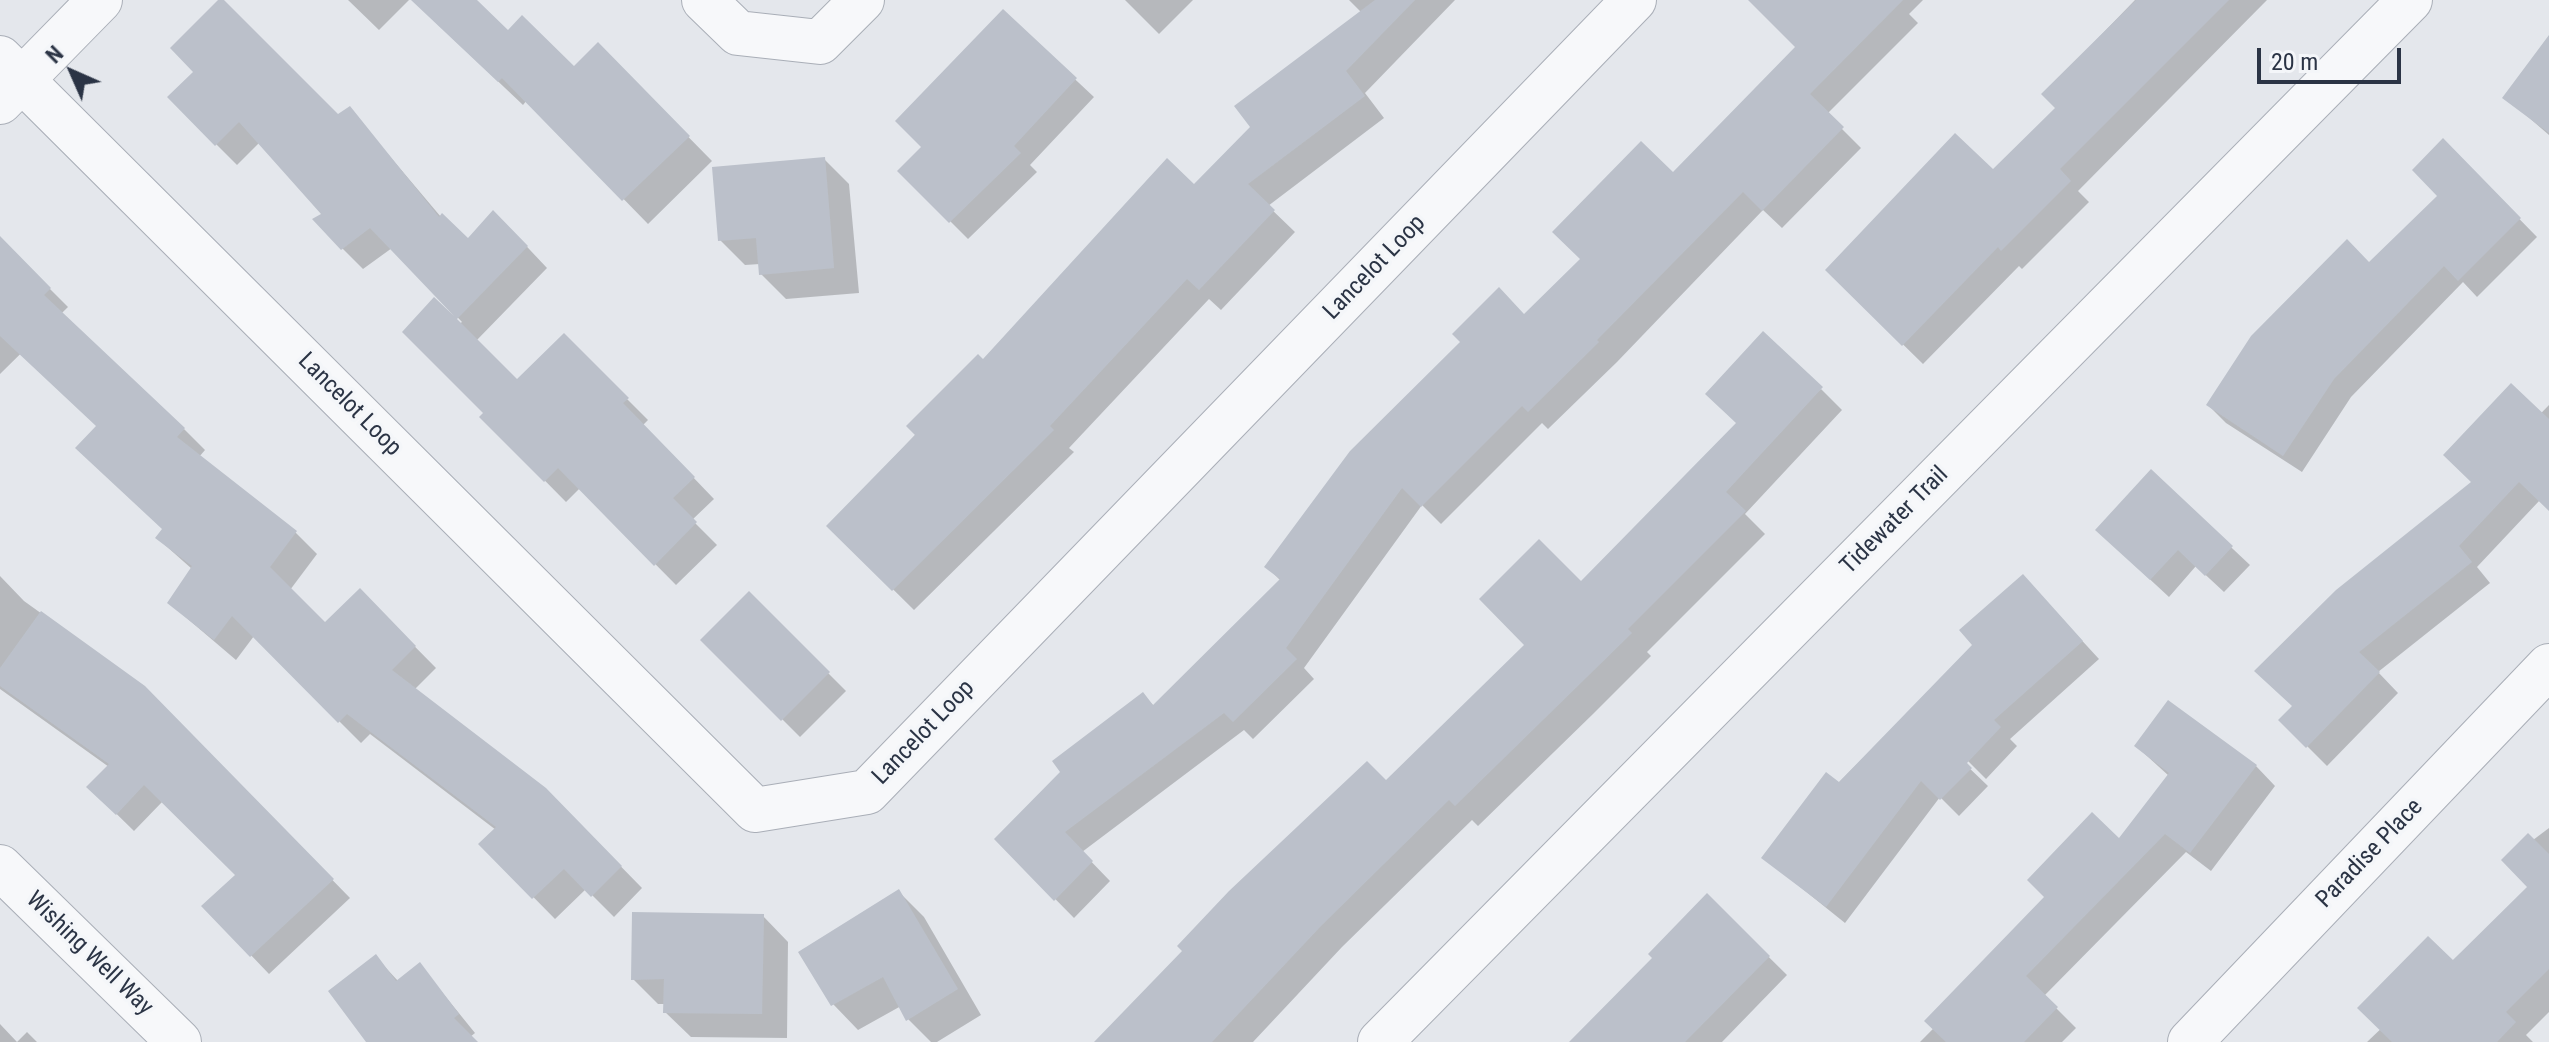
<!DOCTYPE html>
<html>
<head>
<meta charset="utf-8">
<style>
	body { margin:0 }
	#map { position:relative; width:2549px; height:1042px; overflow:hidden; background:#e4e7ec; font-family:"Roboto Condensed",sans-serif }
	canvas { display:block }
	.north { position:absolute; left:32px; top:32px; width:80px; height:80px; -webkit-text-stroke:6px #f4f6f9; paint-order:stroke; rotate:315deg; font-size:22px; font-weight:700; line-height:32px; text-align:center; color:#2b3445 }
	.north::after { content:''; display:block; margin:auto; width:28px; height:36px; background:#2b3445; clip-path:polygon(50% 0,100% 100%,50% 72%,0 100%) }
	.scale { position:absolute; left:2257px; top:48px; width:144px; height:36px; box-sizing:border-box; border:4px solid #2b3445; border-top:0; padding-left:10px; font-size:24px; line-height:28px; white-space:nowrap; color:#2b3445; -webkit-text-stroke:6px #f4f6f9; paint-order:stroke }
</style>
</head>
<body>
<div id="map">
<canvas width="2549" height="1042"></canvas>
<div class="north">N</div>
<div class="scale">20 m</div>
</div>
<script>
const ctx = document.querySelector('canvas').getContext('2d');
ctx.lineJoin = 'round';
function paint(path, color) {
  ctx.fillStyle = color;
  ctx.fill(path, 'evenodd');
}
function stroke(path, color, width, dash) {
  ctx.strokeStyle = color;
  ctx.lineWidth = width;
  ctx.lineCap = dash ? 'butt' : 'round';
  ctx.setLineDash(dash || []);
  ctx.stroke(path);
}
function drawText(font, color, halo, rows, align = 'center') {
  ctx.font = font + ' "Roboto Condensed",sans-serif';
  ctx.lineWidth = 7;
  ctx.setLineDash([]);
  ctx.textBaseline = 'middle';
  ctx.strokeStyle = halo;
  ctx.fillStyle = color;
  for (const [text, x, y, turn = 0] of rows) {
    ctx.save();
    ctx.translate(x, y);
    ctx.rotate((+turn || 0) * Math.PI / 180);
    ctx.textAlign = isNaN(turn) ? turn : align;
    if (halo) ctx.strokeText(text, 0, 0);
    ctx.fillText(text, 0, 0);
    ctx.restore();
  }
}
const shadow = new Path2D(`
	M220 0 338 117 349 108 441 217 468 240 514 233 547 268 476 341 517 382 564 336 648 420 643 425 714 499 692 520 717 545 676 585 580 488 566 502 482 417 486 413 459 324 462 322 392 248 363 269 342 248 324 215 260 142 237 165 170 98 196 72Z
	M348 0H409L379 30Z
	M412 0H474L508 33 574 68 598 45 712 161 648 224 527 100 523 105Z
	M1125 0H1193L1159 34Z
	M1349 0H1455L1365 93 1384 118 1268 206 1295 232 1221 310 1209 299 1069 448 1074 452 914 610 829 526 984 362 1194 187 1361 12Z
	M1780 0H1923L1909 14 1918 23 1827 114 1861 148 1782 228 1763 210 1617 362 1548 429 1542 423 1441 524 1422 505 1304 668 1314 679 1253 739 1244 730 1082 852 1110 881 1074 918 996 839 1143 695 1155 707 1281 581 1267 567 1673 175 1798 47Z
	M2135 0H2267L2078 191 2089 202 2022 269 2019 266 1923 364 1827 270 1993 172 2058 108 2044 94Z
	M1003 12 1094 97 1030 165 1037 172 968 239 900 171 924 147Z
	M2549 38V135L2505 97Z
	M2443 141 2537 237 2477 297 2463 282 2351 397 2302 472 2226 423 2208 405 2369 264 2440 196Z
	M824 159 849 184 859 293 786 299 761 274 760 264 745 265 720 240Z
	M5 244 68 307 0 374V249Z
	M1821 389 1842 410 1745 514 1765 534 1647 652 1651 656 1593 714 1478 826 1472 820 1342 947 1253 1042H1097L1386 782 1527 645 1581 584Z
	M2549 405V509L2540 500 2477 567 2490 583 2378 672 2398 693 2327 766 2281 720 2473 483Z
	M184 429 205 450 199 457 296 533 317 554 290 590 325 625 360 591 436 668 415 689 545 789 642 888 614 917 586 889 555 919 481 844 496 830 370 734 361 743 254 636 236 660 169 603 192 569 157 538 164 529 99 469Z
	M2151 472 2250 565 2224 592 2196 566 2169 597 2115 547Z
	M0 576 24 601 144 687 350 898 269 974 204 906 238 875 163 801 134 831 89 787 109 767 0 689Z
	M749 594 846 691 800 737 703 640Z
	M2040 595 2099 659 2010 739 2017 746 1986 779 1966 759 1963 762 1988 786 1959 816 1940 797 1845 923 1764 858 1975 645Z
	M2136 746 2256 766 2275 786 2211 871 2186 852 2044 996 2076 1028 2062 1042H1920L2119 841 2169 776Z
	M2549 828V1012L2526 1035 2533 1042H2367L2530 887 2533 840Z
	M899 892 924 917 981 1015 937 1042H931L908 1019 901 1006 858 1030 833 1004Z
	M1707 896 1787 975 1722 1042H1579Z
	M763 916 788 942 787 1038 691 1037 665 1012 666 1004H658L633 979Z
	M376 957 398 981 420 965 475 1033 470 1037 475 1042H367Z
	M0 1024 17 1042 27 1032 37 1042H0Z`);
const building = new Path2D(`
	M218 0H224L338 114 350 106 439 217 442 213 468 238 493 210 528 246 457 319 517 379 564 333 629 398 623 403 695 477 673 498 697 522 654 566 558 468 544 482 479 417 483 413 402 332 434 297 454 316 370 228 341 250 312 219 321 214 239 122 215 146 167 97 193 72 170 48Z
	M411 0H477L508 30 522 15 574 66 598 42 690 136 622 201 502 78 498 82Z
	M1375 0H1415L1346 71 1365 96 1248 184 1275 210 1199 290 1187 279 1050 426 1054 430 892 591 826 526 915 435 906 426 978 354 983 359 1167 158 1194 184 1250 127 1234 106Z
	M1748 0H1903L1810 94 1844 127 1762 211 1743 192 1597 340 1599 342 1528 412 1522 406 1421 507 1402 488 1286 648 1297 659 1233 722 1224 713 1065 832 1093 861 1054 901 994 839 1060 772 1052 761 1143 692 1153 705 1280 579 1264 567 1350 451 1460 342 1452 334 1499 287 1524 314 1580 259 1552 232 1641 141 1673 172 1795 47Z
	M2136 0H2229L2060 169 2071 181 2001 251 1998 247 1902 346 1825 270 1955 133 1993 169 2055 108 2041 94Z
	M1003 9 1077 78 1014 146 1021 153 949 223 897 171 921 147 895 121Z
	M2549 35V133L2502 98Z
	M2443 138 2521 218 2458 281 2444 266 2334 379 2283 456 2206 405 2251 336 2347 239 2369 262 2437 196 2412 170Z
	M825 157 834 268 759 275 756 238 718 241 712 167Z
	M0 236 51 288 44 295 185 428 177 437 297 531 270 567 325 622 360 588 416 646 392 670 546 788 622 866 591 897 564 869 532 899 478 844 496 827 347 714 338 723 232 616 214 640 167 603 192 566 155 538 162 529 75 448 96 426 0 336Z
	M1763 331 1823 387 1726 492 1746 511 1628 629 1632 633 1455 806 1449 800 1321 926 1212 1042H1094L1182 951 1177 946 1229 891 1367 761 1386 780 1524 645 1479 599 1539 539 1581 581 1736 423 1705 394Z
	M2511 383 2549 419V511L2519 482 2459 546 2472 562 2359 652 2380 672 2306 748 2278 720 2292 706 2254 671 2336 590 2471 482 2443 455Z
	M2151 469 2233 546 2205 576 2178 550 2150 580 2095 530Z
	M2023 574 2083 641 1994 720 2001 727 1967 763 1972 768 1940 800 1921 781 1826 907 1761 858 1826 772 1839 782 1972 645 1959 630Z
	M749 591 830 672 781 721 700 640Z
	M41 611 145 686 334 879 250 957 201 906 235 875 144 785 116 815 86 787 109 764 0 686V668Z
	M2168 700 2257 765 2190 853 2165 834 2026 976 2058 1007 2024 1042H1946L1924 1021 2044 897 2027 880 2092 812 2119 838 2169 773 2134 746Z
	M2528 833 2549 854V969L2506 1012 2516 1022 2497 1042H2392L2357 1008 2428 936 2453 960 2527 887 2501 860Z
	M899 889 958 989 906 1021 883 977 831 1006 798 952Z
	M1707 893 1770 956 1685 1042H1569L1652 958 1648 954Z
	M632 912 764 914 762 1014 663 1013 664 979 631 980Z
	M376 954 396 981 420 962 459 1014 454 1018 478 1042H366L328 991Z`);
const street = new Path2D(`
	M704 0 738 33 820 42 862 0
	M0 58 755 810 867 792 1634 0
	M0 102 100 0
	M0 867 179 1042
	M1380 1042 2410 0
	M2190 1042 2549 666`);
const streetNames = [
	["Lancelot Loop",1375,268,-46],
	["Lancelot Loop",349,405,45],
	["Tidewater Trail",1895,521,-45],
	["Lancelot Loop",924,733,-46],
	["Paradise Place",2370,854,-46],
	["Wishing Well Way",89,954,44]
];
paint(shadow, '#0003');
paint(building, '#bbc0ca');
stroke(street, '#a9aeb7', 46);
stroke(street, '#f7f8fa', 44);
drawText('24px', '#2b3445', '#f4f6f9', streetNames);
</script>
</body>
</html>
